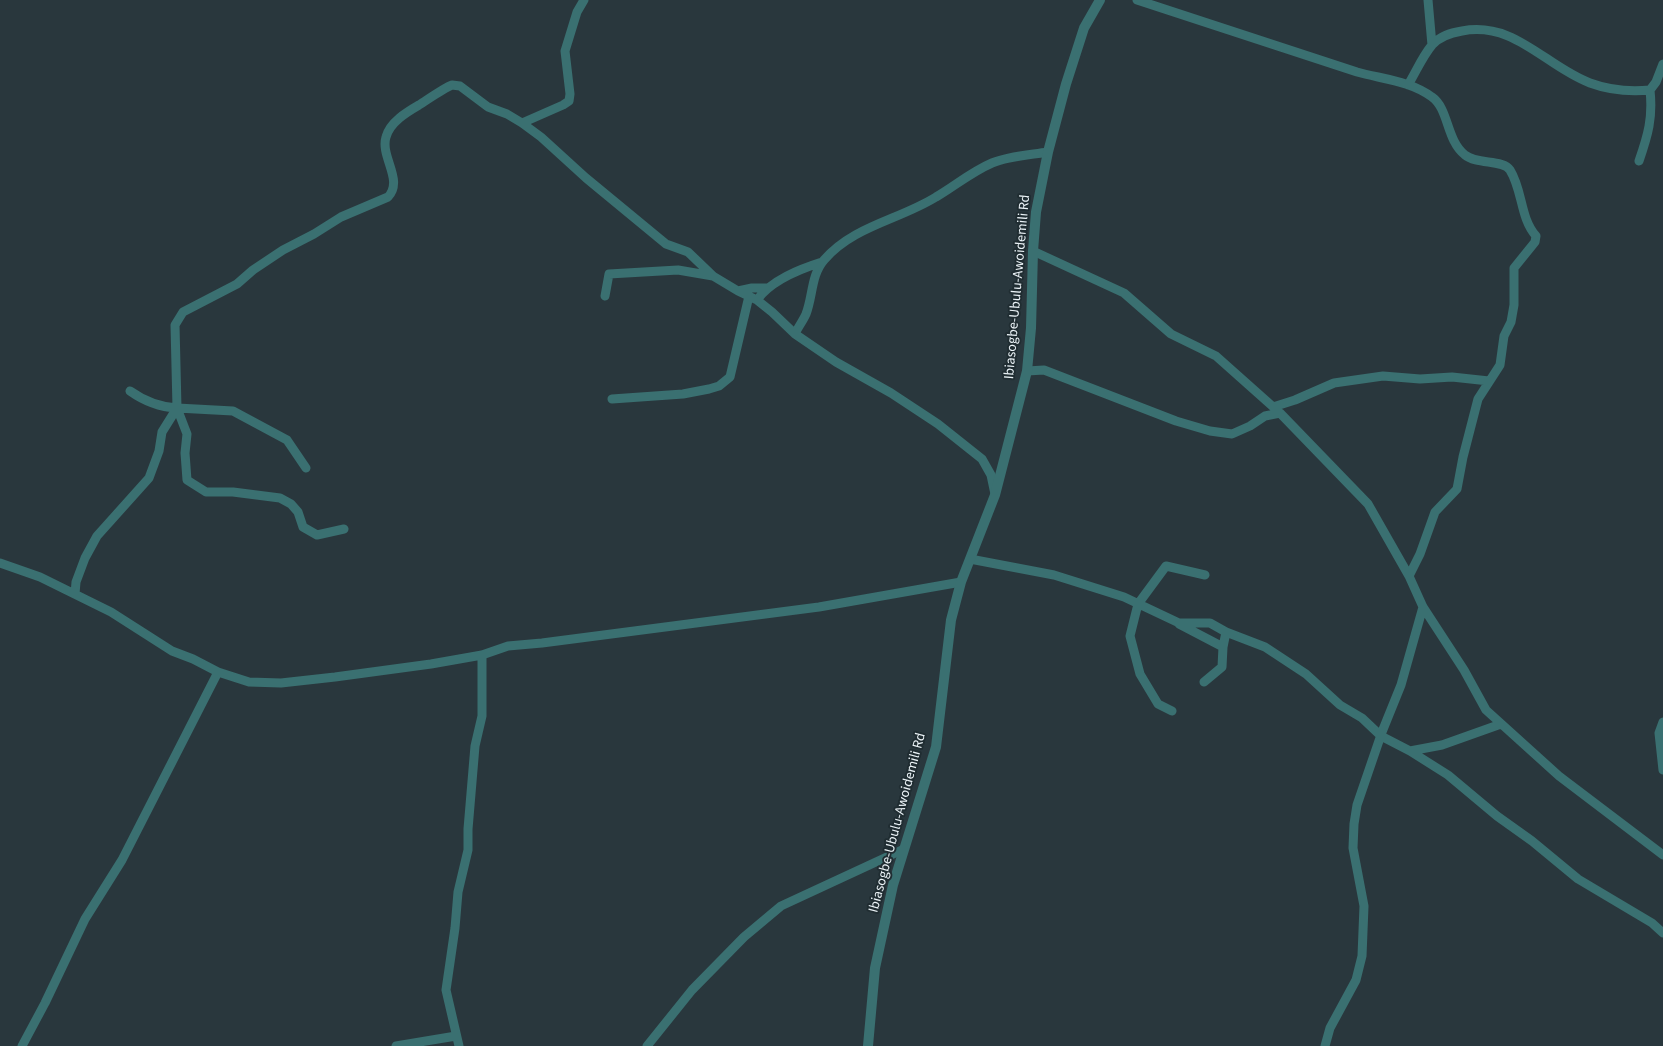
<!DOCTYPE html>
<html>
<head>
<meta charset="utf-8">
<style>
	body { margin:0 }
	canvas { display:block; background:#29373d }
</style>
</head>
<body>
<canvas width="1663" height="1046"></canvas>
<script>
const ctx = document.querySelector('canvas').getContext('2d');
ctx.lineJoin = 'round';
function stroke(path, color, width, dash) {
  ctx.strokeStyle = color;
  ctx.lineWidth = width;
  ctx.lineCap = dash ? 'butt' : 'round';
  ctx.setLineDash(dash || []);
  ctx.stroke(path);
}
function drawText(font, color, halo, rows, align = 'center') {
  ctx.font = font + ' "Source Sans 3",sans-serif';
  ctx.lineWidth = 4;
  ctx.setLineDash([]);
  ctx.textBaseline = 'middle';
  ctx.strokeStyle = halo;
  ctx.fillStyle = color;
  for (const [text, x, y, turn = 0] of rows) {
    ctx.save();
    ctx.translate(x, y);
    ctx.rotate((+turn || 0) * Math.PI / 180);
    ctx.textAlign = isNaN(turn) ? turn : align;
    if (halo) ctx.strokeText(text, 0, 0);
    ctx.fillText(text, 0, 0);
    ctx.restore();
  }
}
const minor = new Path2D(`
	M1137 0C1210 24 1283 48 1357 72 1382 79 1411 81 1432 97 1449 109 1446 140 1465 155 1477 165 1503 159 1510 170 1523 191 1520 218 1536 236L1535 242 1514 268V305L1511 322 1504 336 1500 365 1478 399 1463 457 1457 489 1435 512 1420 554 1409 576
	M1428 0 1432 45
	M1408 85C1416 72 1422 57 1432 45 1440 36 1450 33 1462 31 1515 21 1545 66 1590 83 1609 90 1629 92 1650 90L1656 82 1663 64
	M522 123 563 105 569 101 570 94 565 51 577 12 584 0
	M1639 161C1648 135 1653 118 1650 90
	M1033 251 1124 293 1171 334 1216 356 1280 413 1368 504 1409 576 1423 607 1464 670 1486 710 1559 776 1663 855
	M738 291 752 288H768
	M605 296 609 274 678 270 713 276
	M757 300C771 280 800 269 822 262
	M795 334C798 327 803 321 806 314 813 296 811 275 824 260 853 226 899 220 936 197 955 186 971 172 992 163 1009 156 1029 155 1048 152
	M1027 371 1044 370 1176 421 1210 431 1232 434 1250 426 1265 416 1280 413
	M130 391C144 401 159 407 177 408L187 434 185 453 187 480 206 492H233L280 498 291 504 298 512 303 527 317 535 344 529
	M612 399 683 394 709 389 719 386 730 377 749 296
	M1273 407 1295 400 1334 383 1383 376 1420 379 1452 377 1489 381
	M177 408 233 411 287 440 306 468
	M970 559 1054 575 1124 597 1179 623H1210L1226 632 1265 647 1306 674 1340 705 1362 718 1381 736 1410 751 1448 775 1497 816 1532 841 1578 879 1652 923 1663 933
	M0 563 40 577 111 612 172 651 193 659 218 672 249 682 281 683 335 677 431 664 482 655 508 646 542 643 819 607 961 582
	M75 594 76 582 85 558 97 536 149 478 159 451 162 432 177 408 175 325 183 312 237 284 253 270 283 250 314 234 341 217 388 197C404 180 380 157 386 137 390 122 407 112 419 105 427 100 444 88 452 85L460 86 488 107 507 114 522 123 541 137 586 178 666 244 688 252 713 276 738 291 757 300 772 312 795 334 836 362 891 393 938 424 982 459 991 475 995 494
	M1179 624 1223 647
	M1204 682 1222 667 1223 647 1226 632
	M1172 711 1158 704 1140 674 1130 636 1138 604 1166 566 1205 575
	M1663 722 1659 733 1663 770
	M1410 751 1442 745 1501 724
	M22 1046 45 1003 85 919 122 860 218 672
	M396 1046 456 1036
	M459 1046 446 990 455 928 458 892 468 850V829L475 746 482 716V655
	M647 1046 692 990 744 937 781 906 904 849
	M1325 1046 1330 1028 1356 980 1362 956 1364 906 1353 848 1354 824 1357 805 1382 732 1401 685 1423 607`);
const tertiary = new Path2D(`
	M868 1046 875 968 893 885 936 747 951 620 961 582 995 495 1027 371 1031 328 1033 251 1036 212 1048 152 1066 84 1084 28 1100 0`);
const streetNames = [
	["Ibiasogbe-Ubulu-Awoidemili Rd",1018,287,-85],
	["Ibiasogbe-Ubulu-Awoidemili Rd",898,823,-75]
];
stroke(minor, '#3a7071', 9);
stroke(tertiary, '#3a7071', 10);
drawText('14px', '#ebf3f7', '#202d32', streetNames);
</script>
</body>
</html>
